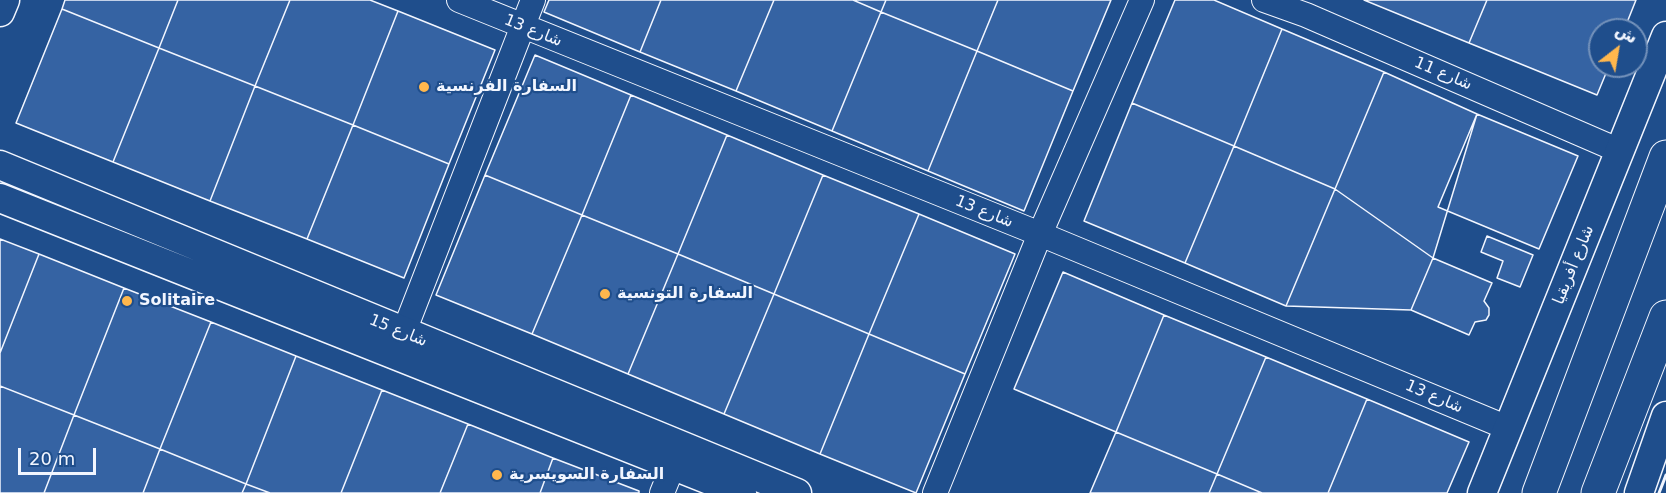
<!DOCTYPE html>
<html>
<head>
<meta charset="utf-8">
<style>
	body { margin:0 }
	#map { position:relative; width:1666px; height:493px; overflow:hidden; background:#1f4e8c; font-family:"DejaVu Sans",Cairo,sans-serif }
	canvas { display:block }
	.north { position:absolute; left:1588px; top:18px; width:60px; height:60px; box-sizing:border-box; background:#1f4e8c; border:2px solid #7391ba; border-radius:50%; rotate:31deg; font-size:16px; font-weight:700; line-height:24px; text-align:center; color:#f2f6ff }
	.north::after { content:''; display:block; margin:auto; width:21px; height:27px; background:#ffb74d; clip-path:polygon(50% 0,100% 100%,50% 72%,0 100%) }
	.scale { position:absolute; left:18px; top:448px; width:78px; height:27px; box-sizing:border-box; border:3px solid #f2f6ff; border-top:0; padding-left:8px; font-size:18px; line-height:21px; white-space:nowrap; color:#f2f6ff; -webkit-text-stroke:4px #1f4e8c; paint-order:stroke }
</style>
</head>
<body>
<div id="map">
<canvas width="1666" height="493"></canvas>
<div class="north">ش</div>
<div class="scale">20 m</div>
</div>
<script>
const ctx = document.querySelector('canvas').getContext('2d');
ctx.lineJoin = 'round';
function paint(path, color) {
  ctx.fillStyle = color;
  ctx.fill(path, 'evenodd');
}
function stroke(path, color, width, dash) {
  ctx.strokeStyle = color;
  ctx.lineWidth = width;
  ctx.lineCap = dash ? 'butt' : 'round';
  ctx.setLineDash(dash || []);
  ctx.stroke(path);
}
function drawText(font, color, halo, rows, align = 'center') {
  ctx.font = font + ' "DejaVu Sans",Cairo,sans-serif';
  ctx.lineWidth = 4.5;
  ctx.setLineDash([]);
  ctx.textBaseline = 'middle';
  ctx.strokeStyle = halo;
  ctx.fillStyle = color;
  for (const [text, x, y, turn = 0] of rows) {
    ctx.save();
    ctx.translate(x, y);
    ctx.rotate((+turn || 0) * Math.PI / 180);
    ctx.textAlign = isNaN(turn) ? turn : align;
    if (halo) ctx.strokeText(text, 0, 0);
    ctx.fillText(text, 0, 0);
    ctx.restore();
  }
}
const building = new Path2D(`
	M65 0H178L159 48 62 9Z
	M178 0H290L255 86 159 48Z
	M290 0H370L398 11 353 125 255 86Z
	M549 0H661L640 52 544 12Z
	M661 0H774L736 91 640 52Z
	M774 0H853L881 12 832 131 736 91Z
	M853 0H886L881 12Z
	M886 0H998L977 51 881 12Z
	M998 0H1111L1073 91 977 51Z
	M1175 0H1214L1282 29 1234 146 1132 103Z
	M1364 0H1487L1469 43Z
	M1487 0H1636L1624 30H1600V66H1609L1597 95 1469 43Z
	M62 9 159 48 113 162 16 123Z
	M398 11 495 50 449 164 353 125Z
	M881 12 977 51 928 171 832 131Z
	M1282 29 1384 72 1335 189 1234 146Z
	M159 48 255 86 210 201 113 162Z
	M977 51 1073 91 1024 211 928 171Z
	M535 55 631 95 582 215 485 175Z
	M1384 72 1477 114 1433 258 1335 189Z
	M255 86 353 125 307 239 210 201Z
	M631 95 727 135 678 254 582 215Z
	M1132 103 1234 146 1185 263 1084 221Z
	M1477 114 1578 156 1539 249 1438 207Z
	M353 125 449 164 404 278 307 239Z
	M727 135 823 175 774 294 678 254Z
	M1234 146 1335 189 1286 306 1185 263Z
	M485 175 582 215 532 334 436 295Z
	M823 175 919 214 869 334 774 294Z
	M1335 189 1433 258 1411 310 1286 306Z
	M919 214 1015 254 965 374 869 334Z
	M582 215 678 254 628 374 532 334Z
	M1487 236 1533 255 1520 287 1497 278 1503 261 1481 252Z
	M0 239 39 254 0 353Z
	M39 254 124 288 74 415 0 386V353Z
	M678 254 774 294 724 414 628 374Z
	M1433 258 1492 283 1484 301 1489 308V315L1486 320 1475 322 1469 335 1411 310Z
	M1063 272 1164 315 1116 432 1014 389Z
	M124 288 211 322 160 449 74 415Z
	M774 294 869 334 820 454 724 414Z
	M1164 315 1266 357 1217 474 1116 432Z
	M211 322 296 356 246 484 160 449Z
	M869 334 965 374 916 493 820 454Z
	M296 356 382 390 341 493H270L246 484Z
	M1266 357 1367 399 1328 493H1262L1217 474Z
	M0 386 74 415 44 493H0Z
	M382 390 468 424 440 493H341Z
	M1367 399 1469 442 1447 493H1328Z
	M74 415 160 449 143 493H44Z
	M468 424 553 458 540 493H440Z
	M1116 432 1217 474 1209 493H1090Z
	M160 449 246 484 242 493H143Z
	M553 458 639 491V493H540Z
	M1217 474 1262 493H1209Z
	M246 484 270 493H242Z`);
const minor = new Path2D(`
	M459 0 1040 234 1508 428
	M1264 0 1306 15 1620 151
	M398 347 533 0
	M662 493 673 466
	M935 493 1040 234 1142 0`);
const tertiary = new Path2D(`
	M0 12 5 0
	M0 165 797 493
	M0 198 742 493
	M1482 493 1666 36
	M1639 493 1666 416`);
const trunk = new Path2D(`
	M1539 493 1666 157
	M1598 493 1666 317`);
const wall = new Path2D(`
	M1659 493 1666 475`);
const markers = [
	[424,87,6,"#ffb74d"],
	[605,294,6,"#ffb74d"],
	[127,301,6,"#ffb74d"],
	[497,475,6,"#ffb74d"]
];
const streetNames = [
	["شارع 13",533,31,22],
	["شارع 11",1443,74,23],
	["شارع 13",984,212,22],
	["شارع أفريقيا",1574,265,-68],
	["شارع 15",398,331,22],
	["شارع 13",1434,397,23]
];
const poiNames = [
	["السفارة الفرنسية",436,87],
	["السفارة التونسية",617,294],
	["Solitaire",139,301],
	["السفارة السويسرية",509,475]
];
paint(building, '#3563a3');
stroke(building, '#f2f6ff', 1.5);
stroke(minor, '#f2f6ff', 26);
stroke(tertiary, '#f2f6ff', 31);
stroke(trunk, '#f2f6ff', 35);
stroke(minor, '#1f4e8c', 24);
stroke(tertiary, '#1f4e8c', 28);
stroke(trunk, '#1f4e8c', 33);
stroke(wall, '#f2f6ff', 3);
for (const [x, y, r, color] of markers) {
  const dot = new Path2D();
  dot.arc(x, y, r, 0, 2 * Math.PI);
  ctx.fillStyle = color;
  ctx.fill(dot);
  stroke(dot, '#1f4e8c', 2);
}
drawText('16px', '#f2f6ff', '#1f4e8c', streetNames);
drawText('bold 16px', '#f2f6ff', '#1f4e8c', poiNames, 'left');
</script>
</body>
</html>
